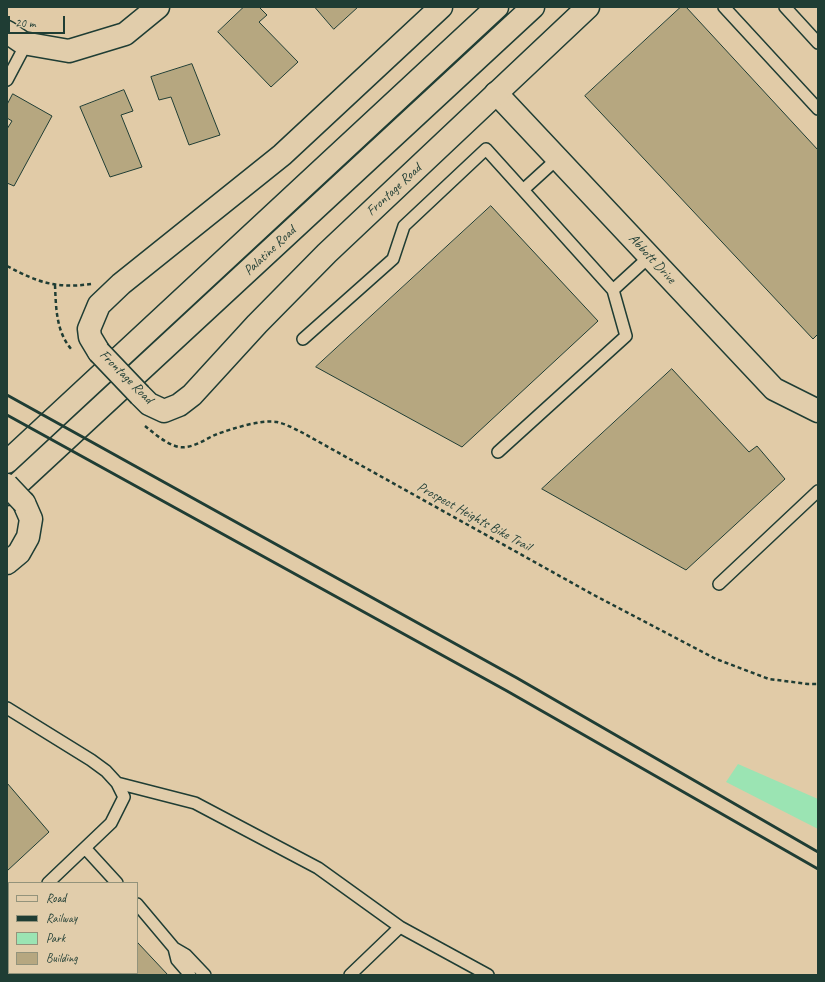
<!DOCTYPE html>
<html>
<head>
<meta charset="utf-8">
<style>
	body { margin:0 }
	#map { position:relative; width:825px; height:982px; overflow:hidden; background:#e1cba7; font-family:Caveat,sans-serif }
	canvas { display:block }
	.frame { position:absolute; inset:0; border:8px solid #1f3d34; pointer-events:none }
	.legend { position:absolute; left:8px; top:882px; width:130px; height:92px; box-sizing:border-box; background:#e1cdab; border:1px solid #93937b; margin:0; padding:5px 7px; list-style:none; font-size:12px; color:#1f3d34 }
	.legend li { display:flex; align-items:center; gap:8px; height:20px }
	.legend b { width:20px; border:1px solid #93937b }
	.scale { position:absolute; left:8px; top:16px; width:57px; height:18px; box-sizing:border-box; border:2px solid #1f3d34; border-top:0; padding-left:5px; font-size:12px; line-height:14px; white-space:nowrap; color:#1f3d34; -webkit-text-stroke:3px #e1cdab; paint-order:stroke }
</style>
</head>
<body>
<div id="map">
<canvas width="825" height="982"></canvas>
<div class="frame"></div>
<ul class="legend">
<li><b style="height:5px;background:#e1cdab"></b>Road</li>
<li><b style="height:5px;background:#1f3d34"></b>Railway</li>
<li><b style="height:11px;background:#9be4b3"></b>Park</li>
<li><b style="height:11px;background:#b6a780"></b>Building</li>
</ul>
<div class="scale">20 m</div>
</div>
<script>
const ctx = document.querySelector('canvas').getContext('2d');
ctx.lineJoin = 'round';
function paint(path, color) {
  ctx.fillStyle = color;
  ctx.fill(path, 'evenodd');
}
function stroke(path, color, width, dash) {
  ctx.strokeStyle = color;
  ctx.lineWidth = width;
  ctx.lineCap = dash ? 'butt' : 'round';
  ctx.setLineDash(dash || []);
  ctx.stroke(path);
}
function drawText(font, color, halo, rows, align = 'center') {
  ctx.font = font + ' Caveat,sans-serif';
  ctx.lineWidth = 4;
  ctx.setLineDash([]);
  ctx.textBaseline = 'middle';
  ctx.strokeStyle = halo;
  ctx.fillStyle = color;
  for (const [text, x, y, turn = 0] of rows) {
    ctx.save();
    ctx.translate(x, y);
    ctx.rotate((+turn || 0) * Math.PI / 180);
    ctx.textAlign = isNaN(turn) ? turn : align;
    if (halo) ctx.strokeText(text, 0, 0);
    ctx.fillText(text, 0, 0);
    ctx.restore();
  }
}
const green = new Path2D(`
	M738 764 818 799V829L726 782Z`);
const building = new Path2D(`
	M244 7H259L267 15 259 22 298 62 271 87 218 32Z
	M315 7H358L334 29Z
	M681 7H686L818 150V334L813 339 585 96Z
	M192 64 220 135 189 145 171 97 159 100 151 77Z
	M124 90 133 111 121 115 142 167 110 177 80 107Z
	M13 94 52 116 14 186 7 183V129L12 121 7 118V105Z
	M491 206 598 321 462 447 316 367Z
	M672 369 749 452 757 446 785 479 686 570 542 489Z
	M7 783 49 832 7 871Z
	M138 943 168 975H103L105 973H137V944Z`);
const path = new Path2D(`
	M7 266C37 282 56 289 91 284
	M55 285C56 308 56 332 72 350
	M145 426C155 434 166 444 179 447 193 449 205 439 217 434 232 429 261 419 277 422 286 424 295 429 303 433L592 594 716 659 769 679 808 684H818`);
const service = new Path2D(`
	M724 7 818 109
	M785 7 818 43
	M7 80 26 44
	M557 159 523 190 613 290 649 257
	M303 339 393 259 404 226 486 149 523 190
	M498 452 626 336 613 290
	M719 584 818 491
	M7 708 91 760 106 771 117 783 124 797 111 823 48 883
	M117 783 195 803 318 868 400 927
	M85 848 117 883
	M137 904 174 948 186 955 205 975
	M7 923 9 921
	M174 948 177 960 190 975
	M59 975 61 973
	M350 975 400 927 488 975`);
const minor = new Path2D(`
	M7 32 23 43 69 51 125 34 158 7
	M496 93 774 389 818 411`);
const tertiary = new Path2D(`
	M99 352 90 337 89 329 99 305 121 284 282 155 441 7
	M140 395 149 404 164 411 179 405 192 395 257 324 327 253 588 7
	M7 563 19 553 28 537 31 519 24 503`);
const trunk = new Path2D(`
	M7 462 497 7
	M7 494 533 7`);
const rail = new Path2D(`
	M7 395 517 678 818 852
	M7 415 507 691 818 869`);
const tertiaryBridge = new Path2D(`
	M99 352 140 395
	M7 485 24 503`);
const streetNames = [
	["Frontage Road",394,190,-43],
	["Palatine Road",270,251,-43],
	["Abbott Drive",652,259,47],
	["Frontage Road",126,377,45],
	["Prospect Heights Bike Trail",474,517,29]
];
paint(green, '#9be4b3');
paint(building, '#b6a780');
stroke(building, '#1f3d34', 1);
stroke(service, '#1f3d34', 14);
stroke(minor, '#1f3d34', 25);
stroke(tertiary, '#1f3d34', 25);
stroke(trunk, '#1f3d34', 25);
stroke(path, '#1f3d34', 2.5, [4, 3]);
stroke(service, '#e1cdab', 11);
stroke(minor, '#e1cdab', 22);
stroke(tertiary, '#e1cdab', 22);
stroke(trunk, '#e1cdab', 22);
stroke(rail, '#1f3d34', 3);
stroke(tertiaryBridge, '#1f3d34', 25, []);
stroke(tertiaryBridge, '#e1cdab', 22);
drawText('14px', '#1f3d34', '#e1cdab', streetNames);
</script>
</body>
</html>
